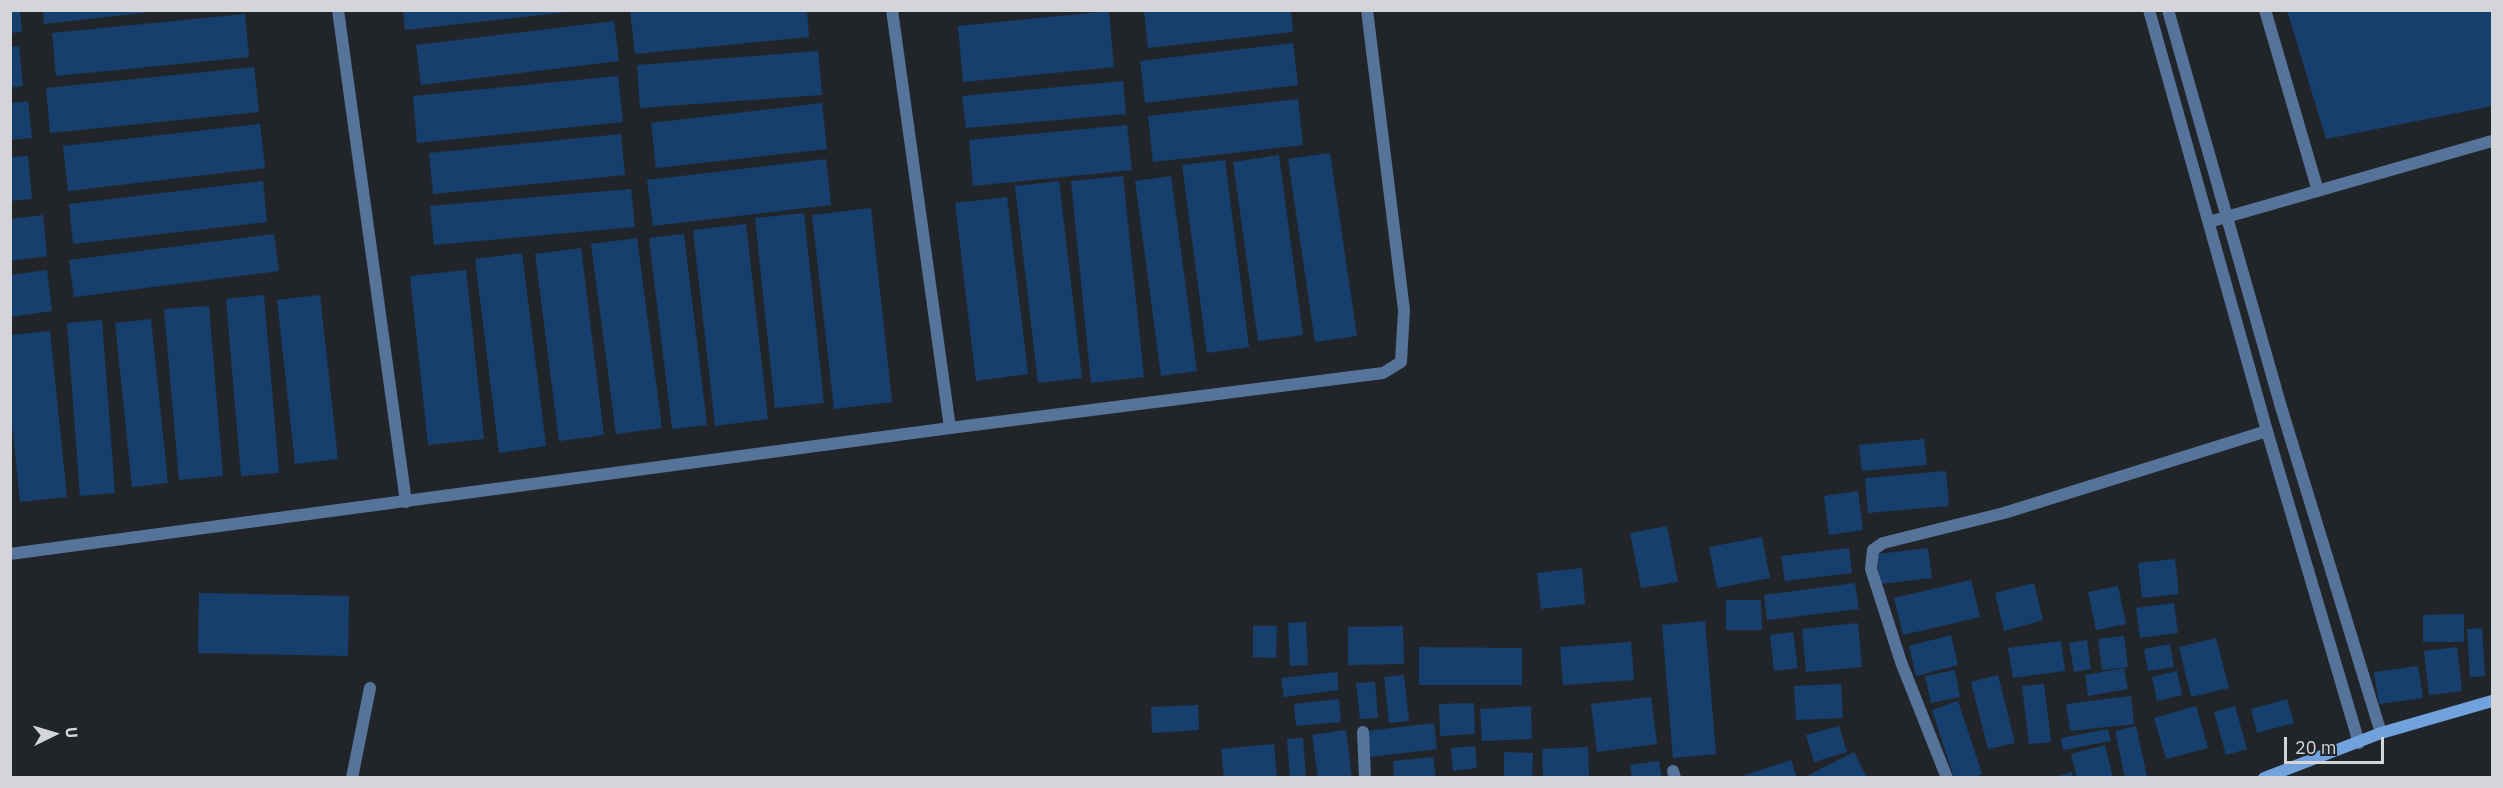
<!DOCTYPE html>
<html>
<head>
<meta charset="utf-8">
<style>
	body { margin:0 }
	#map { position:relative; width:2503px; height:788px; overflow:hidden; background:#212529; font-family:"IBM Plex Sans",sans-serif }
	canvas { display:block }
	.frame { position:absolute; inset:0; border:12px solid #d3d5d8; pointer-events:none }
	.north { position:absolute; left:24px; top:704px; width:60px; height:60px; -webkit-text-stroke:4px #212529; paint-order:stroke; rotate:85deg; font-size:16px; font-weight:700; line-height:24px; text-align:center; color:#d3d5d8 }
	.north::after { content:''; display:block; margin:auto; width:21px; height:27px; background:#d3d5d8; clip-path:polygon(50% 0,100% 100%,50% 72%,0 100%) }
	.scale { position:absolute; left:2284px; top:737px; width:100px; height:27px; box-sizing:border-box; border:3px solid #d3d5d8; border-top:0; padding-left:8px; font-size:18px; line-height:21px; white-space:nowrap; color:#d3d5d8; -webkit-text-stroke:4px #212529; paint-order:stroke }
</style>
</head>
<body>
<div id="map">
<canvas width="2503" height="788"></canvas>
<div class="frame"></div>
<div class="north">U</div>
<div class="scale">20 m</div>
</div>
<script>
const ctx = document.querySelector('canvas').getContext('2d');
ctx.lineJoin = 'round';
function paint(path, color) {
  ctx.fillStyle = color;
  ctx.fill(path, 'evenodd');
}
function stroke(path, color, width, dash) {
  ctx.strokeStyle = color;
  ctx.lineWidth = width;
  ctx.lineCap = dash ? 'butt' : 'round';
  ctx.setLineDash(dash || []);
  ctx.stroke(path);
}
const building = new Path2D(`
	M10 10H20L22 32 10 33Z
	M43 10H151V12L44 24Z
	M403 10H568V12L405 30Z
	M630 10H807L809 37 635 54Z
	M1144 10H1291L1293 32 1148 48Z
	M2287 10H2492V106L2326 139Z
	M1109 11 1114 67 963 82 958 26Z
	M245 14 249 57 56 76 52 33Z
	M614 21 619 61 421 85 416 45Z
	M1293 43 1298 85 1145 103 1140 61Z
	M19 46 23 86 10 88V47Z
	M818 51 822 95 640 108 637 65Z
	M254 67 259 112 50 133 46 88Z
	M618 76 623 122 417 143 413 96Z
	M1123 81 1126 114 966 128 962 96Z
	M1298 99 1303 145 1153 162 1148 116Z
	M28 101 32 138 10 140V103Z
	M822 103 827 149 656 168 651 123Z
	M260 124 265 168 68 191 63 146Z
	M1127 125 1132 170 973 186 969 140Z
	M621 134 625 175 433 194 429 153Z
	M1330 153 1357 336 1315 342 1288 159Z
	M1279 155 1303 335 1258 341 1233 162Z
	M28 156 32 199 10 201V157Z
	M826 159 831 205 653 226 647 180Z
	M1225 160 1249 347 1207 353 1182 165Z
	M1123 176 1144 377 1091 383 1071 181Z
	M1171 176 1197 371 1161 376 1135 181Z
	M263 181 267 222 73 244 69 204Z
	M1059 181 1082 378 1038 383 1015 186Z
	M631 189 635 227 434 245 430 206Z
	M1007 197 1028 374 976 381 955 203Z
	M871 208 892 402 834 409 812 215Z
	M804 213 824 403 775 408 755 218Z
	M43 215 47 256 10 261V219Z
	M746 224 768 419 715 426 693 230Z
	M274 234 279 271 74 297 69 260Z
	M684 234 707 425 672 429 649 238Z
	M637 238 662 428 616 434 591 244Z
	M581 248 604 435 559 441 535 254Z
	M522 253 546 446 499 453 475 259Z
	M47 270 52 311 10 317V275Z
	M466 270 484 439 428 445 410 276Z
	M264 295 279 473 241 476 226 299Z
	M320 295 338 459 295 464 277 300Z
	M209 306 223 476 179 480 164 309Z
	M151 319 168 483 132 487 115 323Z
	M102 320 115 493 80 496 67 323Z
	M50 331 67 497 20 502 10 404V335Z
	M1924 439 1927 465 1862 471 1859 445Z
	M1946 471 1949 506 1868 513 1865 478Z
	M1858 491 1863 530 1829 535 1824 496Z
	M1667 526 1678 582 1641 588 1630 533Z
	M1762 537 1770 578 1717 588 1709 547Z
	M1849 548 1852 573 1785 581 1781 556Z
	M1928 548 1932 578 1880 584 1877 554Z
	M2175 559 2179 594 2142 598 2138 563Z
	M1582 568 1585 604 1541 609 1537 573Z
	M1971 580 1980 617 1903 635 1894 598Z
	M1855 583 1859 609 1767 620 1764 595Z
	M2034 583 2043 620 2004 631 1995 593Z
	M2118 586 2126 624 2096 630 2088 592Z
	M199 593 349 596 348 656 198 653Z
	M1726 600H1761L1762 630H1726Z
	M2174 603 2178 633 2140 638 2136 608Z
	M2464 614V642H2423V615Z
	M1705 621 1716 754 1673 758 1662 625Z
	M1306 622 1308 665 1290 666 1288 623Z
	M1858 623 1862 667 1806 672 1802 629Z
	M1253 626H1277L1276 658 1253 657Z
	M1403 626 1404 664 1348 665V627Z
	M2482 628 2485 676 2470 677 2467 629Z
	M1793 632 1798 668 1774 671 1770 635Z
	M1951 635 1958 665 1916 676 1909 646Z
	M2124 636 2128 667 2102 670 2098 639Z
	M2216 638 2229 688 2191 697 2179 647Z
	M2087 640 2091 669 2074 672 2069 643Z
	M2061 641 2065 671 2013 678 2008 648Z
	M1631 642 1634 680 1563 685 1560 647Z
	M2170 644 2174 667 2148 671 2144 649Z
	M1419 647 1522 648V685H1419Z
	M2457 647 2462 691 2429 695 2424 651Z
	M2418 666 2423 698 2379 704 2374 672Z
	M2124 668 2128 689 2088 696 2085 675Z
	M1955 670 1960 697 1931 703 1925 676Z
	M2177 671 2182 695 2157 701 2152 677Z
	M1337 672 1339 690 1284 697 1281 678Z
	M1404 675 1409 721 1389 723 1384 677Z
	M1998 675 2015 743 1988 749 1971 682Z
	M1375 682 1378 718 1360 719 1356 683Z
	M1841 684 1843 718 1796 720 1794 686Z
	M2044 684 2051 742 2029 744 2022 686Z
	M2131 696 2134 724 2070 731 2066 704Z
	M1651 697 1657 744 1597 752 1591 704Z
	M1339 699 1341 722 1296 726 1294 704Z
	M2287 699 2294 723 2257 733 2251 709Z
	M1958 701 1982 774 1971 778H1954L1932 710Z
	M1474 703 1475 734 1440 736 1439 704Z
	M1198 705 1199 730 1152 733 1151 707Z
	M1531 706 1532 739 1482 741 1480 709Z
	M2196 706 2208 748 2166 759 2154 718Z
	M2235 706 2247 749 2226 755 2214 712Z
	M1434 723 1437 749 1370 757 1367 731Z
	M1839 726 1847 752 1814 762 1806 735Z
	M2136 726 2147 776 2125 778 2115 731Z
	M2108 729 2111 741 2063 750 2061 738Z
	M1346 730 1352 778H1318L1312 735Z
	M1303 738 1306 778H1290L1287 739Z
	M1274 744 1277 778H1224L1221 749Z
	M2105 745 2113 778H2077L2071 754Z
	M1475 746 1477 768 1453 771 1451 748Z
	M1588 747 1589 778H1543L1542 749Z
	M1504 752 1533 753 1532 778H1504Z
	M1854 752 1867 778H1803Z
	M1433 757 1436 778H1394L1393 761Z
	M1791 760 1797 778H1746L1745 775Z
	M1659 761 1662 778H1632L1630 765Z
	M2072 772 2073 778H2056V777Z`);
const service = new Path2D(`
	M338 10 406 502
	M892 10 950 428
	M2149 10 2267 431 2359 743
	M2168 10 2281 407 2381 733
	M2265 10 2318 191
	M2209 222 2492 141
	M10 554 950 428 1383 373 1401 362 1404 310 1367 10
	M352 778 370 688`);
const minor = new Path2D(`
	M1363 732 1365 778
	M1673 771 1675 778
	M1947 778 1901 662 1871 569 1873 550 1883 543 2004 513 2267 431`);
const secondary = new Path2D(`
	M2264 778 2381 733 2492 701`);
paint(building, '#173f6d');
stroke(service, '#56749a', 12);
stroke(minor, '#56749a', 12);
stroke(secondary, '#71a2de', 12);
</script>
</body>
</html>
